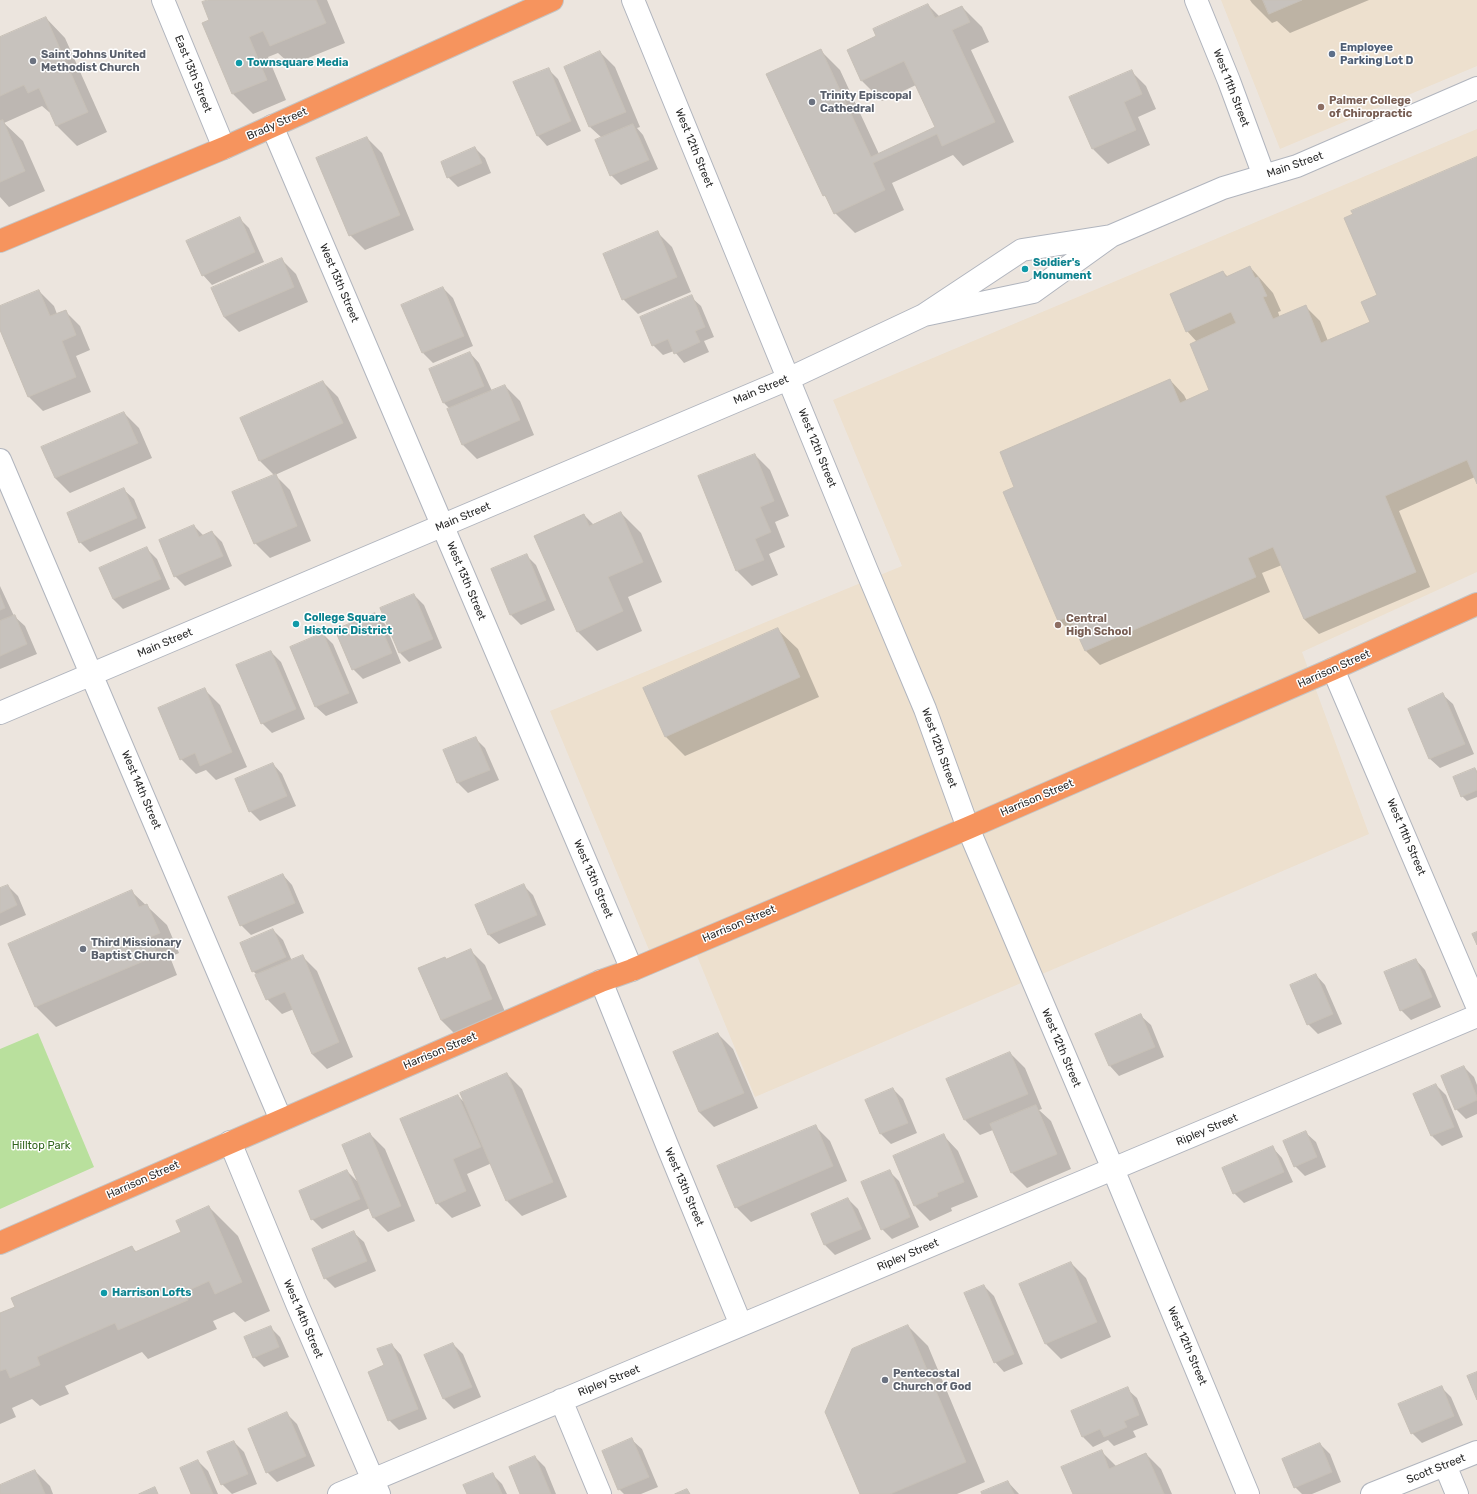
<!DOCTYPE html>
<html>
<head>
<meta charset="utf-8">
<style>
	body { margin:0 }
	canvas { display:block; background:#ece5de }
</style>
</head>
<body>
<canvas width="1477" height="1494"></canvas>
<script>
const ctx = document.querySelector('canvas').getContext('2d');
ctx.lineJoin = 'round';
function paint(path, color) {
  ctx.fillStyle = color;
  ctx.fill(path, 'evenodd');
}
function stroke(path, color, width, dash) {
  ctx.strokeStyle = color;
  ctx.lineWidth = width;
  ctx.lineCap = dash ? 'butt' : 'round';
  ctx.setLineDash(dash || []);
  ctx.stroke(path);
}
function drawText(font, color, halo, rows, align = 'center') {
  ctx.font = font + ' Rubik,sans-serif';
  ctx.lineWidth = 3;
  ctx.setLineDash([]);
  ctx.textBaseline = 'middle';
  ctx.strokeStyle = halo;
  ctx.fillStyle = color;
  for (const [text, x, y, turn = 0] of rows) {
    ctx.save();
    ctx.translate(x, y);
    ctx.rotate((+turn || 0) * Math.PI / 180);
    ctx.textAlign = isNaN(turn) ? turn : align;
    if (halo) ctx.strokeText(text, 0, 0);
    ctx.fillText(text, 0, 0);
    ctx.restore();
  }
}
const education = new Path2D(`
	M1221 0H1477V66L1280 149Z
	M1477 129V572L1302 652 1369 834 755 1097 688 934 649 950 550 711 902 566 833 400Z`);
const green = new Path2D(`
	M38 1033 94 1167 0 1209V1049Z`);
const shadow = new Path2D(`
	M211 0H327L345 43 291 65 278 53 268 57 286 100 253 114 233 94 211 20Z
	M1250 0H1369L1290 33 1277 21 1272 23 1252 3Z
	M928 5 940 17 962 7 982 27 989 42 971 50 1014 142 963 166 953 155 892 183 904 210 855 233 835 213 829 200 824 195 820 50 840 70 879 154 936 128 916 85 882 101 862 81 848 50 877 37Z
	M46 18 65 38 107 132 77 146 57 126 51 111 49 112 42 106 4 123 23 141 45 191 9 207 0 197V38Z
	M600 52 615 67 640 127 637 128 643 135 658 169 621 185 611 175 602 138 590 127 565 67Z
	M548 69 558 79 581 131 547 146 538 136 515 83Z
	M1131 71 1146 86 1156 109 1138 117 1150 145 1108 164 1093 149 1071 97Z
	M367 138 382 153 414 230 365 250 350 235Z
	M475 148 485 158 491 173 458 187 448 177Z
	M1477 159V482L1475 477 1399 511 1430 587 1319 634 1304 619 1282 565 1262 573 1270 592 1100 665 1085 650 1078 633 1074 635 1059 620 1016 487 1170 380 1184 395 1187 401 1211 391 1197 342 1187 331 1223 272 1228 277 1250 267 1273 293 1281 311 1278 312 1280 318 1305 306 1320 321 1328 341 1372 323 1378 296Z
	M239 218 249 228 264 262 212 285 203 275Z
	M657 232 672 247 691 292 638 314 623 299Z
	M281 259 296 274 308 302 239 332 224 317Z
	M443 288 453 298 473 346 433 363 423 353 403 305Z
	M39 291 54 306 57 314 65 311 80 326 90 350 76 356 91 392 43 411 28 396 0 327V307Z
	M691 297 701 306 714 337 704 341 709 352 684 363 674 351 663 355 653 345Z
	M470 353 479 363 492 391 505 386 520 401 534 435 477 459 462 444 450 409 444 403 430 370Z
	M323 382 338 397 357 438 275 475 290 490 311 541 270 558 255 543 274 475 259 460Z
	M124 413 139 428 152 458 70 493 55 478Z
	M755 455 770 470 789 516 775 522 785 547 769 554 778 575 752 586 737 571Z
	M124 490 134 499 146 528 90 552 80 542Z
	M621 513 641 533 662 582 628 597 642 631 597 651 577 631 584 515 594 525Z
	M194 526 204 536 212 532 222 542 232 566 185 586 175 576Z
	M147 549 157 559 170 589 123 609 113 599Z
	M526 555 536 565 555 610 521 625 511 615 492 570Z
	M0 586 14 616 25 626 37 654 0 669Z
	M414 595 424 605 442 648 409 662 400 653Z
	M375 614 385 624 401 663 363 679 353 669Z
	M778 630 798 649 819 697 685 756 665 736Z
	M323 634 333 644 358 703 326 716 316 707Z
	M271 652 281 662 305 719 272 733 262 723Z
	M205 690 220 705 247 767 216 780 206 770 196 774 181 759Z
	M1443 695 1453 704 1474 754 1440 768 1430 759Z
	M475 738 485 748 499 780 468 793 458 783 445 751Z
	M273 764 282 774 296 806 260 821 250 811Z
	M1475 769 1477 771V797L1467 801 1462 796Z
	M283 875 292 885 304 913 251 935 241 925 230 898Z
	M523 885 533 895 546 925 499 944 489 935 477 905Z
	M8 886 18 896 26 915 0 926V889Z
	M132 892 167 925 179 953 170 957 177 975 56 1027 36 1007 9 944Z
	M273 930 283 940 292 961 302 956 317 971 353 1057 327 1069 312 1054 294 1009 282 1014 267 999 257 975 253 971Z
	M470 950 485 965 506 1014 456 1035 441 1020 420 969 445 958 447 960Z
	M1416 960 1425 970 1441 1007 1411 1020 1401 1010Z
	M1316 975 1325 985 1342 1024 1318 1034 1308 1024Z
	M1141 1016 1151 1025 1164 1057 1119 1076 1110 1066Z
	M718 1034 733 1049 758 1108 714 1127 699 1112Z
	M1010 1053 1025 1068 1042 1109 1039 1110 1051 1121 1071 1169 1027 1188 1012 1173 993 1130 980 1135 965 1120 948 1079Z
	M1464 1067 1474 1077 1477 1085V1114L1466 1119 1456 1109Z
	M507 1074 522 1089 567 1197 522 1216 507 1201 492 1163 467 1174 481 1206 452 1218 437 1203 458 1096 466 1104Z
	M1436 1085 1446 1095 1463 1137 1442 1146 1432 1136 1415 1094Z
	M893 1089 903 1099 917 1133 891 1144 881 1134 867 1100Z
	M815 1126 830 1141 847 1181 751 1222 736 1207Z
	M1306 1133 1316 1142 1326 1167 1305 1176 1295 1166Z
	M370 1134 385 1149 415 1221 388 1232 373 1217 370 1208 322 1229 312 1219 347 1171 359 1183Z
	M944 1136 958 1151 978 1197 951 1208 952 1211 930 1221 915 1206Z
	M1273 1148 1282 1158 1293 1182 1244 1203 1234 1193Z
	M889 1171 899 1181 919 1227 892 1239 882 1229Z
	M848 1199 858 1209 871 1239 835 1255 825 1245 812 1214Z
	M209 1207 238 1236 270 1311 245 1322 234 1312 213 1321 217 1329 148 1359 142 1352 65 1386 69 1394 40 1406 32 1399 12 1408 16 1417 0 1424V1314L16 1307 131 1247 137 1252 182 1233Z
	M354 1233 364 1242 376 1271 335 1288 325 1278Z
	M1071 1263 1086 1278 1111 1337 1061 1359 1046 1344 1020 1284Z
	M984 1286 994 1296 1023 1364 1004 1372 995 1362Z
	M908 1326 928 1346 985 1482 957 1494H861Z
	M270 1327 280 1337 289 1357 264 1367 254 1357Z
	M453 1344 463 1354 481 1397 454 1409 444 1399 425 1356Z
	M392 1345 401 1355 427 1419 399 1430 389 1420 385 1366Z
	M1441 1387 1451 1397 1463 1425 1422 1443 1412 1433Z
	M1127 1389 1137 1398 1148 1425 1133 1431 1136 1437 1114 1446 1108 1440 1093 1447 1083 1437 1072 1412Z
	M287 1414 297 1424 315 1466 277 1482 267 1472Z
	M632 1440 642 1449 658 1487 641 1494H624L619 1489Z
	M234 1442 244 1452 257 1484 232 1494 222 1484Z
	M1320 1444 1330 1454 1341 1482 1312 1494H1302L1295 1487Z
	M1101 1451 1117 1467 1146 1454 1161 1469 1172 1494H1074Z
	M535 1457 545 1467 556 1494H521Z
	M198 1461 208 1471 218 1494H192Z
	M35 1471 50 1486 53 1494H0V1486Z
	M492 1474 502 1484 507 1494H468Z
	M1008 1482 1019 1494H983Z`);
const building = new Path2D(`
	M208 0H316L326 23 270 46 263 31 249 37 267 80 232 94 202 23 209 20 202 2Z
	M1263 0H1302L1269 14Z
	M928 4 935 18 962 6 970 22 952 30 995 122 942 146 937 134 873 163 885 190 834 214 825 195 823 196 766 74 821 49 871 157 935 127 904 61 861 81 847 50 876 36 873 29Z
	M46 17 88 112 56 126 39 88 28 93 24 85 0 96V37Z
	M600 51 626 112 589 127 564 67Z
	M549 68 571 121 537 136 513 82Z
	M1132 70 1142 94 1124 102 1136 130 1092 149 1069 97Z
	M3 120 25 171 0 182V121Z
	M633 124 649 160 610 176 595 140Z
	M367 137 400 215 349 236 316 158Z
	M475 147 482 163 447 178 441 162Z
	M1477 157V484L1467 460 1385 496 1416 572 1304 619 1273 547 1248 558 1256 577 1085 651 1069 616 1058 621 1003 492 1014 487 1000 452 1170 379 1180 403 1209 390 1190 344 1236 323 1231 312 1186 332 1170 294 1223 271 1226 277 1250 266 1255 278 1258 277 1267 296 1263 297 1273 319 1306 305 1321 343 1370 322 1361 302 1377 295 1344 218 1353 214 1351 211Z
	M240 217 255 252 202 276 186 241Z
	M658 231 677 277 622 300 603 254Z
	M282 258 294 287 224 317 211 288Z
	M443 287 464 336 422 353 401 305Z
	M39 290 50 316 66 310 76 335 62 341 76 377 28 397 0 330V306Z
	M692 295 705 327 695 331 700 342 674 354 668 339 652 346 640 317Z
	M470 352 484 386 443 403 429 369Z
	M323 381 343 423 259 461 240 418Z
	M505 385 520 420 462 445 447 409Z
	M124 412 138 443 55 478 41 447Z
	M755 454 774 501 760 507 771 532 755 539 764 560 736 571 698 476Z
	M276 474 297 526 254 544 232 492Z
	M124 488 137 518 79 543 67 513Z
	M621 512 643 562 608 577 623 611 577 632 534 536 584 514 589 526Z
	M194 525 199 537 212 531 223 556 174 577 159 540Z
	M147 547 161 579 113 599 99 568Z
	M527 554 546 600 510 615 491 569Z
	M414 594 433 639 399 653 380 608Z
	M0 595 5 608 0 610Z
	M375 613 392 653 352 670 335 630Z
	M15 615 27 644 0 656V621Z
	M778 628 800 677 665 737 643 688Z
	M323 633 349 693 315 707 290 647Z
	M271 651 296 709 261 724 236 665Z
	M205 688 232 752 200 766 195 753 180 760 158 708Z
	M1443 693 1465 744 1429 759 1408 709Z
	M476 737 490 770 457 783 443 750Z
	M273 763 287 796 249 812 235 779Z
	M1475 768 1477 773V790L1461 797 1453 777Z
	M283 874 295 903 240 926 228 897Z
	M524 884 537 915 488 935 475 905Z
	M8 885 17 905 0 913V888Z
	M132 890 139 907 147 904 160 933 150 937 158 955 35 1007 8 944Z
	M273 929 286 957 252 972 240 943Z
	M1477 932V945L1472 934Z
	M471 949 492 999 441 1020 418 968 445 957 446 959Z
	M303 955 339 1042 312 1054 285 992 266 1000 255 975Z
	M1416 959 1432 997 1400 1011 1384 972Z
	M1316 974 1333 1014 1307 1025 1290 985Z
	M1141 1014 1155 1047 1109 1066 1095 1034Z
	M718 1033 744 1093 699 1112 673 1052Z
	M1010 1052 1028 1094 964 1120 946 1079Z
	M1464 1066 1477 1097V1100L1455 1110 1441 1076Z
	M507 1073 553 1182 506 1201 460 1093Z
	M1436 1084 1454 1127 1431 1136 1413 1094Z
	M893 1088 908 1123 880 1134 865 1100Z
	M458 1095 481 1147 453 1159 466 1191 436 1204 400 1119Z
	M1036 1105 1057 1154 1011 1173 990 1124Z
	M816 1125 833 1166 735 1208 717 1166Z
	M1306 1131 1317 1157 1294 1167 1283 1141Z
	M370 1133 401 1206 373 1218 342 1145Z
	M944 1134 964 1182 937 1193 938 1196 914 1206 893 1156Z
	M1273 1146 1284 1172 1233 1194 1222 1168Z
	M347 1170 360 1199 311 1220 299 1191Z
	M890 1170 910 1217 881 1230 861 1182Z
	M848 1198 862 1229 824 1245 811 1214Z
	M209 1206 242 1282 215 1294 209 1281 185 1292 188 1300 118 1330 115 1323 37 1357 40 1365 10 1378 6 1369 0 1371V1313L15 1307 11 1298 132 1246 135 1252 181 1232 176 1221Z
	M354 1231 367 1261 324 1279 312 1249Z
	M1071 1262 1097 1322 1045 1344 1019 1284Z
	M984 1285 1014 1354 994 1363 964 1293Z
	M908 1325 966 1462 890 1494H860L825 1412 852 1349Z
	M271 1326 279 1347 253 1358 244 1337Z
	M453 1343 472 1387 443 1399 424 1355Z
	M392 1344 418 1409 388 1421 368 1372 384 1365 377 1349Z
	M1477 1372V1400L1467 1376Z
	M1442 1386 1454 1416 1411 1434 1398 1404Z
	M1128 1387 1139 1415 1124 1421 1127 1427 1104 1437 1100 1429 1082 1437 1071 1411Z
	M287 1412 306 1456 266 1473 248 1429Z
	M632 1438 649 1477 618 1490 602 1451Z
	M234 1441 248 1474 221 1485 207 1452Z
	M1320 1443 1332 1472 1294 1488 1282 1459Z
	M1102 1450 1109 1469 1146 1453 1164 1494H1073L1061 1467Z
	M535 1456 551 1494H520L509 1467Z
	M198 1460 213 1494H191L180 1468Z
	M35 1470 45 1494H0V1485Z
	M493 1473 502 1494H467L463 1485Z
	M1008 1481 1014 1494H982L981 1492Z
	M155 1487 158 1494H139Z
	M687 1489 690 1494H675Z`);
const minor = new Path2D(`
	M163 0 224 148
	M633 0 867 571 925 709 968 828 1113 1169 1248 1494
	M1196 0 1229 81 1264 176
	M272 126 632 970
	M1111 236 1223 188 1297 166 1477 88
	M0 460 281 1120
	M1333 669 1477 1006
	M0 713 788 379 924 315 1022 250 1111 236 1033 292 924 315
	M601 981 667 1145 741 1325
	M230 1142 297 1304 379 1494
	M561 1400 600 1494
	M1445 1465 1457 1494
	M339 1494 1477 1016
	M1372 1494 1477 1452`);
const highway = new Path2D(`
	M0 241 224 148 552 0
	M0 1243 601 981 632 970 968 828 1333 669 1477 604`);
const markers = [
	[1332,54,4,"#5c6f8a"],
	[33,61,4,"#6b7280"],
	[239,63,4,"#0f9aa8"],
	[812,102,4,"#6b7280"],
	[1321,107,4,"#8d6e63"],
	[1025,269,4,"#0f9aa8"],
	[296,624,4,"#0f9aa8"],
	[1058,625,4,"#8d6e63"],
	[83,949,4,"#6b7280"],
	[104,1293,4,"#0f9aa8"],
	[885,1380,4,"#6b7280"]
];
const serviceNames = [
	["Employee",1340,48],
	["Parking Lot D",1340,61]
];
const worshipNames = [
	["Saint Johns United",41,55],
	["Methodist Church",41,68],
	["Trinity Episcopal",820,96],
	["Cathedral",820,109],
	["Third Missionary",91,943],
	["Baptist Church",91,956],
	["Pentecostal",893,1374],
	["Church of God",893,1387]
];
const cultureNames = [
	["Townsquare Media",247,63],
	["Soldier's",1033,263],
	["Monument",1033,276],
	["College Square",304,618],
	["Historic District",304,631],
	["Harrison Lofts",112,1293]
];
const streetNames = [
	["East 13th Street",193,74,68],
	["West 11th Street",1231,88,69],
	["Brady Street",277,124,-24],
	["West 12th Street",694,148,68],
	["Main Street",1295,165,-19],
	["West 13th Street",339,283,67],
	["Main Street",761,390,-23],
	["West 12th Street",817,448,68],
	["Main Street",463,517,-23],
	["West 13th Street",466,581,67],
	["Main Street",165,643,-23],
	["Harrison Street",1334,669,-24],
	["West 12th Street",939,748,70],
	["West 14th Street",141,790,67],
	["Harrison Street",1037,798,-23],
	["West 11th Street",1406,837,67],
	["West 13th Street",593,879,67],
	["Harrison Street",739,924,-23],
	["West 12th Street",1061,1048,67],
	["Harrison Street",440,1051,-23],
	["Ripley Street",1207,1130,-23],
	["Harrison Street",143,1180,-24],
	["West 13th Street",684,1187,67],
	["Ripley Street",908,1255,-23],
	["West 14th Street",303,1319,67],
	["West 12th Street",1187,1346,67],
	["Ripley Street",609,1381,-22],
	["Scott Street",1436,1469,-22]
];
const educationNames = [
	["Palmer College",1329,101],
	["of Chiropractic",1329,114],
	["Central",1066,619],
	["High School",1066,632]
];
const parkNames = [
	["Hilltop Park",41,1146]
];
paint(education, '#ede0ce');
paint(green, '#b9e09d');
paint(shadow, '#0003');
paint(building, '#c7c2bd');
stroke(building, '#c7c0b7', 1);
stroke(minor, '#b1b5be', 24);
stroke(highway, '#c4c4c4', 24);
stroke(minor, '#fff', 22);
stroke(highway, '#f6945e', 22);
for (const [x, y, r, color] of markers) {
  const dot = new Path2D();
  dot.arc(x, y, r, 0, 2 * Math.PI);
  ctx.fillStyle = color;
  ctx.fill(dot);
  stroke(dot, '#fff', 1.5);
}
drawText('bold 11px', '#4e5e75', '#fff', serviceNames, 'left');
drawText('bold 11px', '#5b616d', '#fff', worshipNames, 'left');
drawText('bold 11px', '#0d838f', '#fff', cultureNames, 'left');
drawText('11px', '#2b2b2b', '#fff', streetNames);
drawText('bold 11px', '#785e54', '#fff', educationNames, 'left');
drawText('11px', '#32651e', '#fff', parkNames);
</script>
</body>
</html>
